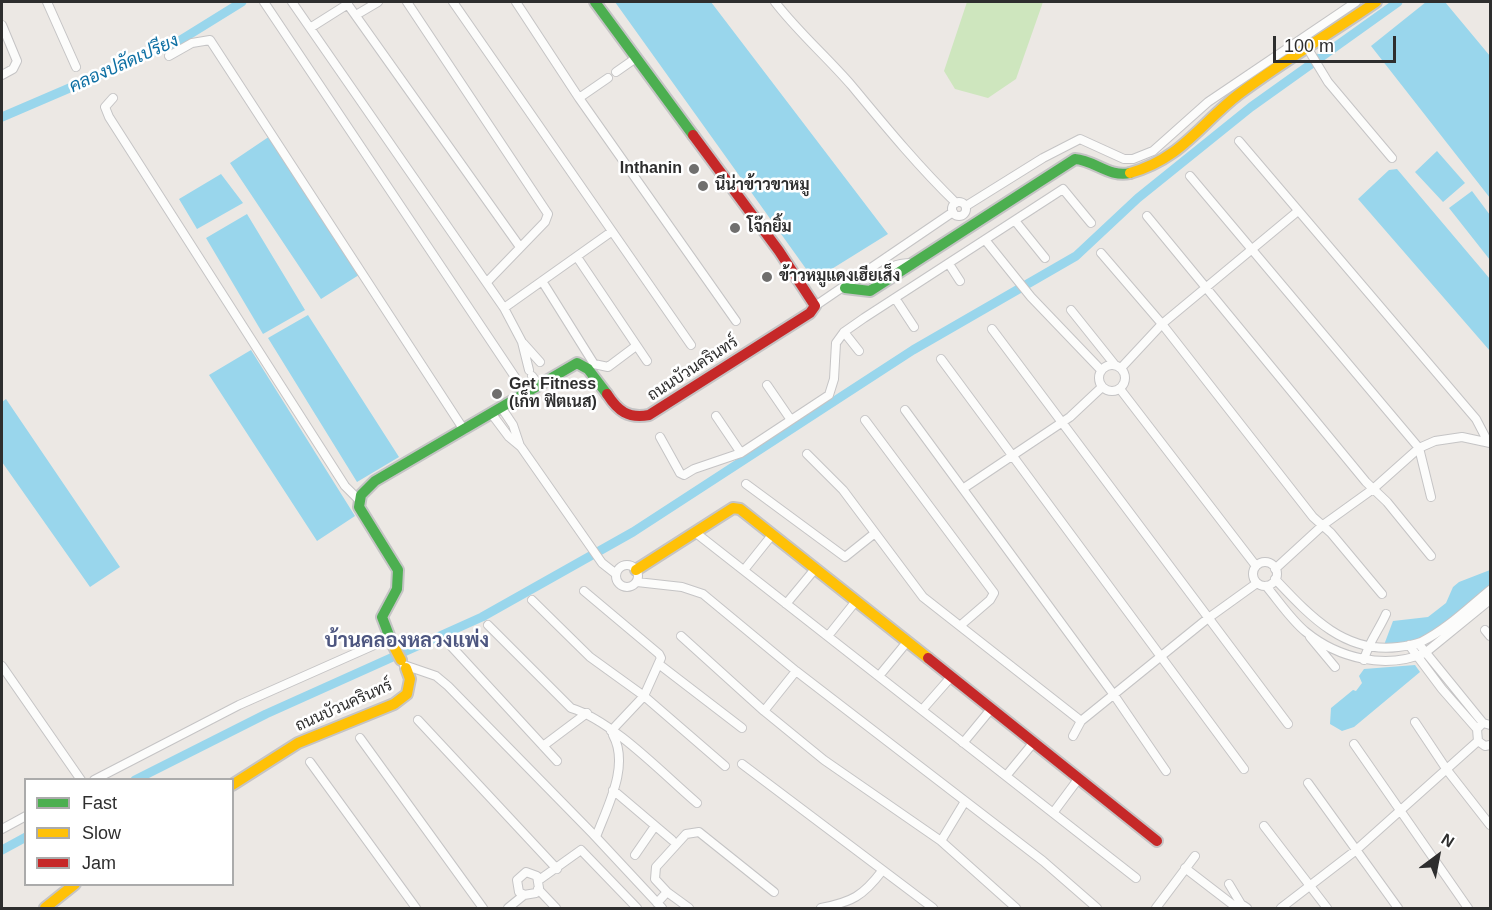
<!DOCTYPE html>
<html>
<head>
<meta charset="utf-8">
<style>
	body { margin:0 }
	#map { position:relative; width:1492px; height:910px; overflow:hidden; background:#ece8e4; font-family:Helvetica,sans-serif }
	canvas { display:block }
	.frame { position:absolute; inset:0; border:3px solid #2e2e2e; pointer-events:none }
	.legend { position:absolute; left:24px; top:778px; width:210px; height:108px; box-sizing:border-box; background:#fff; border:2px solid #ababab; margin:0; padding:8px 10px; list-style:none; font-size:18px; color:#2e2e2e }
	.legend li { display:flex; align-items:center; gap:12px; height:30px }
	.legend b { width:30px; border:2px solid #ababab }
	.north { position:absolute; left:1408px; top:826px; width:60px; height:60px; -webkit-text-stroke:4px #fff; paint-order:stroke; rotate:32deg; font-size:16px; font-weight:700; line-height:24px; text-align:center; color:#2e2e2e }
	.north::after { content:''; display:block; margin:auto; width:21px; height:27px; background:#2e2e2e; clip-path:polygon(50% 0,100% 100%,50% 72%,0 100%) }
	.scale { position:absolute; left:1273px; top:36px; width:123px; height:27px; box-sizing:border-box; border:3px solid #2e2e2e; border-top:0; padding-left:8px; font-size:18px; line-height:21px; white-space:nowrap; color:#2e2e2e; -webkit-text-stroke:4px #fff; paint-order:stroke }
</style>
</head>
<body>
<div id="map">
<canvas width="1492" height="910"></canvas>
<div class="frame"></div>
<ul class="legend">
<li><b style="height:8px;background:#4caf50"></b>Fast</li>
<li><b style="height:8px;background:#ffc107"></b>Slow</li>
<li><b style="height:8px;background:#c62828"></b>Jam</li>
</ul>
<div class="north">N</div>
<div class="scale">100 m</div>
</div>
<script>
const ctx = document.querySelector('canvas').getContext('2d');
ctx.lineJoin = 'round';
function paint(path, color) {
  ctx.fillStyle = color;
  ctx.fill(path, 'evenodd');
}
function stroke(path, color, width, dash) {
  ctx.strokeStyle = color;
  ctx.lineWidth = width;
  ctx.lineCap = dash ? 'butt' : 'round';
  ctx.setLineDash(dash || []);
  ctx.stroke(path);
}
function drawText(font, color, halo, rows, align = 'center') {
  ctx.font = font + ' Helvetica,Sarabun,sans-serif';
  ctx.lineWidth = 5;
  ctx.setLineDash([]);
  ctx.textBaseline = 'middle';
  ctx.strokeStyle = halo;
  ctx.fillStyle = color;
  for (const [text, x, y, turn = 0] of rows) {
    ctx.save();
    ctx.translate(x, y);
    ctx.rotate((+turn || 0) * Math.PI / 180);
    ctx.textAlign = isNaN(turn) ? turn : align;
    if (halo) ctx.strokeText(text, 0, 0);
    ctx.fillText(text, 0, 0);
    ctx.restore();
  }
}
const green = new Path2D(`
	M967 2H1043L1016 79 988 98 955 89 944 71Z`);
const water = new Path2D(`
	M615 2H711L888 234 814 280Z
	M1426 2H1445L1490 56V198L1371 46Z
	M270 136 362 273 321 299 230 163Z
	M1437 151 1465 183 1443 202 1415 172Z
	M1397 169 1490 279V351L1358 199 1389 170Z
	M221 174 243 203 197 229 179 199Z
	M1472 191 1490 215V260L1449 208Z
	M247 214 305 310 263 334 206 238Z
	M308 315 399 457 357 482 268 338Z
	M251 350 355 516 317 541 209 375Z
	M6 399 120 567 90 587 2 462V402Z
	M1490 570V588C1460 613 1427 649 1384 645L1393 621 1428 617 1446 603 1453 587 1459 582Z
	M1415 665 1420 672 1354 727 1342 731 1330 724 1331 708 1353 690 1356 691 1362 683 1359 676 1364 669Z`);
const canal = new Path2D(`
	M2 117 179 41 242 2
	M135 780 266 714 482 617 633 532 913 350 1076 256 1138 198 1251 107 1398 2
	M2 850 26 837`);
const street = new Path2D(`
	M47 2 76 67
	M264 2 525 392
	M292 2 504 308 522 342 529 370
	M346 2 520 247
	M407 2 548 214 545 222 487 282
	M453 2 691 345
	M516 2 579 98 736 321
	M775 2C798 32 827 57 852 86 886 127 918 166 956 203
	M356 15 378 2
	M2 25 17 61 13 69 2 75
	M310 28 348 4
	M1308 49 1328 82 1392 158
	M169 56 192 43 210 40 464 430
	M616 72 636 58
	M113 98 105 107 109 117 345 486 358 499
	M579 98 608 78
	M1239 141 1476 419 1488 442
	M1190 176 1419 448 1431 497
	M952 209a7 7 0 1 1 14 0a7 7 0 1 1-14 0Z
	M966 206 1043 158 1080 139 1124 159H1133L1153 151 1208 102 1356 2
	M1147 216 1366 482 1387 502 1431 556
	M1016 222 1045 258
	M986 241 1031 297 1101 370
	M1101 253 1162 324 1313 517 1331 533 1382 594
	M577 257 647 361
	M949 264 960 281
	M542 281 594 364 608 367 636 346
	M881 283C888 266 895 263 913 263
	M895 298 914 327
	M815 306 953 212
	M504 308 611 232
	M1071 310 1115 365
	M992 329 1288 724
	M844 332 859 351
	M523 343 540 362
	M941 359 1244 769
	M1099 378a13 13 0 1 1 26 0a13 13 0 1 1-26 0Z
	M1121 368 1162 324 1298 211
	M532 376 538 384
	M767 385 791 420
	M1120 389 1256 566
	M501 407 513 425 520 446
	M905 410 1114 695 1166 771
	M491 413 509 437 521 447 602 563 616 574
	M716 416 741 453
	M865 420 994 593 990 600 961 625
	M660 437 680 473 684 475 694 469 741 453 829 395 834 379 836 343 844 332 864 318 1063 189 1091 223
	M807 454 843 490 923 597 1081 721
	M746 484 845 557 875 533
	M964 488 1070 417 1102 387
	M696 533 1136 878
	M1253 574a12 12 0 1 1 24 0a12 12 0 1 1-24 0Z
	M616 576a11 11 0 1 1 22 0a11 11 0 1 1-22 0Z
	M1275 569 1323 525 1373 489 1419 448 1435 441 1462 437 1490 443
	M744 570 772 535
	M1275 579C1309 615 1344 654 1398 647 1406 646 1414 645 1421 642 1447 629 1468 608 1490 590
	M637 582 682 587 703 594 796 671 1043 861 1097 908
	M1266 586C1278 600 1291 620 1306 632 1338 658 1385 670 1425 653L1490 600
	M584 591 659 654 661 658 644 696 611 731
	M532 600 590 657 644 696 725 766
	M786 604 815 569
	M488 625 571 708C613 721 663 774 697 803
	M1485 630 1490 636
	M681 636 764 711 824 760 941 841 1016 908
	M828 636 856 601
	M1310 637 1335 667
	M1418 643 1483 723
	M1409 645 1442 689 1477 729
	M451 646 557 761
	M1364 660C1368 643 1379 630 1386 614
	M404 665 436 676 448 686 593 834 662 908
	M660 665 742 728
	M2 666 81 780
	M879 676 907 642
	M922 710 951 677
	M764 711 796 671
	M418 720 557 869
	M1415 722 1447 770 1490 825
	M1490 725 1483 723 1477 729 1478 741 1485 746 1490 745
	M1073 736 1081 721 1207 619 1257 583
	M360 738 483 908
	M963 743 991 709
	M1354 744 1468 908
	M543 746 587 713
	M310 762 416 908
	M742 764 933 908
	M1006 776 1034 742
	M94 780 239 705 390 638 391 642
	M1308 783 1398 908
	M613 790 672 840
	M1053 813 1079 778
	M1264 826 1327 908
	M2 829 26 816
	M596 837C607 807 630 766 613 735
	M941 841 964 803
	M635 855 655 826
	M1185 868 1237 908
	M539 880 581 850 637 908
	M1229 884 1241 904 1247 908
	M538 889 556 908
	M667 892 689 908
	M657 903 667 892 655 879 656 867 686 834 699 832 774 892
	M508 908 524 895 536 893 539 888 537 876 526 872 517 880 519 892 524 895
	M821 908C852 902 863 896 882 871
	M1156 908 1195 856
	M1281 908 1355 851 1478 741`);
const fast = new Path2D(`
	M595 2 693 135
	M845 288 870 291 1075 159C1094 160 1110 178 1130 173
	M390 638 382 617 397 589 398 570 359 507 361 495 375 481 577 363 588 369 607 394`);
const slow = new Path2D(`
	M1130 173C1181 159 1200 124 1239 94 1283 61 1331 33 1376 2
	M636 570 733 508 740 509 928 658
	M392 643 401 660
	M232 785 298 743 394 704 407 694 410 679 406 668
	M45 908 75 884`);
const jam = new Path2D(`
	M607 394C618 411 628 419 649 415L810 313 815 306 779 251 693 135
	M928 658 1157 841`);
const markers = [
	[694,169,6,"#706f6e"],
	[703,186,6,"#706f6e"],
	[735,228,6,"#706f6e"],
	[767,277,6,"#706f6e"],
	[497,394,6,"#706f6e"]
];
const poiNames = [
	["Inthanin",682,169,"right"],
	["นีน่าข้าวขาหมู",715,186],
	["โจ๊กยิ้ม",747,228],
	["ข้าวหมูแดงเฮียเส็ง",779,277],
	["Get Fitness",509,385],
	["(เก็ท ฟิตเนส)",509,403]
];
const streetNames = [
	["ถนนบัวนครินทร์",693,369,-33],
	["ถนนบัวนครินทร์",344,706,-24]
];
const waterNames = [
	["คลองปลัดเปรียง",124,64,-24]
];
const quarterNames = [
	["บ้านคลองหลวงแพ่ง",407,641]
];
paint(green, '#cee6be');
paint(water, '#99d6ec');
stroke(canal, '#99d6ec', 9);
stroke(street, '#c5c4c5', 10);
stroke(fast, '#c5c4c5', 14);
stroke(slow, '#c5c4c5', 14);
stroke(jam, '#c5c4c5', 14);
stroke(street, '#fcfcfb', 8);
stroke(fast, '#4caf50', 10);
stroke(slow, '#ffc107', 10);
stroke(jam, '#c62828', 10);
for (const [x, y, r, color] of markers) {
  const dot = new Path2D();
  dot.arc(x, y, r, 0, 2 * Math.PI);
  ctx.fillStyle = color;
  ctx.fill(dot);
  stroke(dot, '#fff', 2);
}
drawText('bold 16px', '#2e2e2e', '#fff', poiNames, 'left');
drawText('16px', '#2e2e2e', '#fff', streetNames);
drawText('italic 18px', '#0d6fa3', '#fff', waterNames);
drawText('bold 20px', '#4d5680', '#fff', quarterNames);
</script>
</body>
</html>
